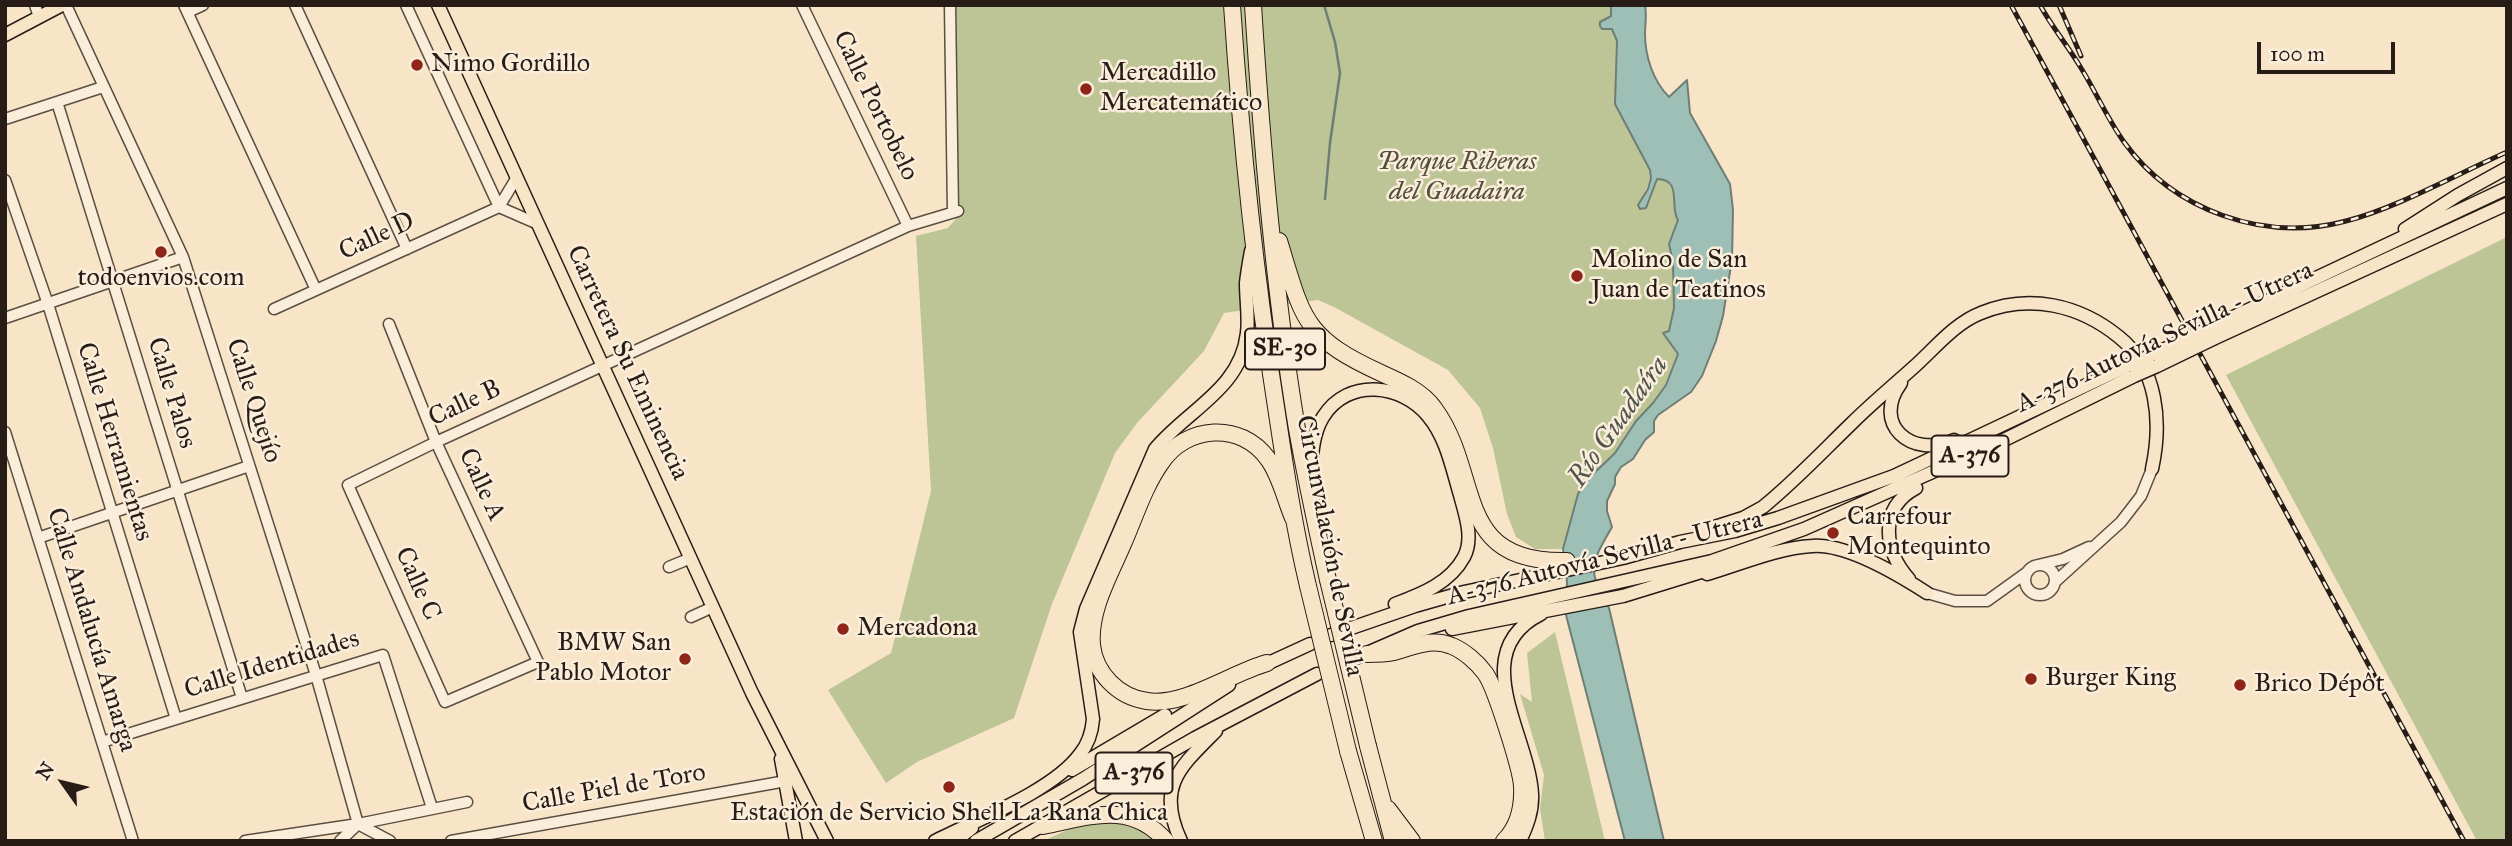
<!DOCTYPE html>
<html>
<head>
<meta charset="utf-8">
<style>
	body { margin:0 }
	#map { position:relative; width:2512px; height:846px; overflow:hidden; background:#f8e5c8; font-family:"IM FELL Great Primer",serif }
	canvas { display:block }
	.frame { position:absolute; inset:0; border:7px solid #271d16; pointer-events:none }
	.north { position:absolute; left:28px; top:748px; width:70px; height:70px; -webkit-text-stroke:5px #faeedb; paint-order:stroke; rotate:304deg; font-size:19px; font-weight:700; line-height:28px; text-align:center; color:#271d16 }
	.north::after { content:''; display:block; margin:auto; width:24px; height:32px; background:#271d16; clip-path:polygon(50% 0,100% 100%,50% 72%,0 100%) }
	.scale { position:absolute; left:2257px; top:42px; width:138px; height:32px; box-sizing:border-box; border:4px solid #271d16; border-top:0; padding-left:9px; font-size:21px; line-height:24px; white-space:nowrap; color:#271d16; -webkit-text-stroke:5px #faeedb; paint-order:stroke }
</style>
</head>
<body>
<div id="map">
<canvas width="2512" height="846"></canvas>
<div class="frame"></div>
<div class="north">N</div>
<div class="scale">100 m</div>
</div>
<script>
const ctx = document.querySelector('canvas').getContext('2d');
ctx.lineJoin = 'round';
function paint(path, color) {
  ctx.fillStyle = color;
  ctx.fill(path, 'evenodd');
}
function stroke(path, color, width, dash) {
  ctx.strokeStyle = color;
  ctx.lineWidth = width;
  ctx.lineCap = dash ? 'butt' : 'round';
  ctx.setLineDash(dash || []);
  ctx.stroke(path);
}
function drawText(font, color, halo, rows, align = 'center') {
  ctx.font = font + ' "IM FELL Great Primer",serif';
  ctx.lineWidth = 5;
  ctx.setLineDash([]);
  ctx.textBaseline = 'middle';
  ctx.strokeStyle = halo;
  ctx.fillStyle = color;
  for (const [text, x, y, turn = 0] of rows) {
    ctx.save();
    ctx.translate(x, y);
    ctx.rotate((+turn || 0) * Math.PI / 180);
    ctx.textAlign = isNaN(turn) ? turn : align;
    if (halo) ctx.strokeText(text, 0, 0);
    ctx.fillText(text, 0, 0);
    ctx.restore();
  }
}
const green = new Path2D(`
	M955 5H1611V16L1600 22 1612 29 1617 41 1615 104 1650 170C1652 185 1641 194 1640 209L1646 208 1657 179C1683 179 1669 207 1678 220L1669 244 1673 262V348L1678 354 1665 385 1653 403 1636 421 1615 453 1584 483 1578 494 1563 549H1535L1516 537 1507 514 1493 448 1480 408 1448 370 1334 307 1318 300 1224 313 1204 351 1137 423 1115 453 1052 604 1014 718 917 762 886 783 828 690 891 653 931 491 916 236 948 228 960 214 958 211Z
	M2507 237V841H2477L2226 375Z
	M1555 632 1605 841H1545L1540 809 1544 775 1520 694 1532 702 1527 653Z
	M1105 823C1125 823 1141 827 1155 841H1043L1074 827Z`);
const water = new Path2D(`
	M1611 5H1645C1647 15 1645 24 1645 34 1645 56 1653 81 1669 97L1687 80 1690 113 1730 184 1733 210 1732 259 1723 316 1716 341 1702 376 1691 392 1658 415 1654 421V432L1645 440 1633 459 1621 467 1615 477V484L1607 501V511L1612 527C1590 565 1587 569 1609 608L1664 841H1625L1566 615 1567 582 1563 549 1578 494 1584 483 1615 453 1636 421 1653 403 1666 385 1678 354 1663 333 1669 331 1674 308 1673 262 1669 244 1678 220C1669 207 1683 179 1657 179L1646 208 1640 209 1638 205 1648 189 1651 178 1650 170 1615 104 1617 41 1612 29H1602L1600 26V22L1611 16Z`);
const stream = new Path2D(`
	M1324 5 1335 42 1340 73 1330 143 1325 199`);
const minor = new Path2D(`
	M35 5 39 17
	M66 5 183 257 316 675 358 824 340 841
	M184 5 316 290
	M295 5 407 249
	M406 5 499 207
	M802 5 908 226
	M950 5 953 212
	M188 12 203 5
	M57 102 242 698
	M5 119 103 87
	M5 180 48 304 176 719
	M499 207 538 224
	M274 309 499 207 517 177
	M5 318 183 257
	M389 324 436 442 538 662 445 702 348 485 436 442 908 226 958 211
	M5 432 133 841
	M38 538 249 466
	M2038 565 2063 559 2089 547
	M2025 580a15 15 0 1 1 30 0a15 15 0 1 1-30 0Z
	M669 567 691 558
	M2055 582 2121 522 2141 496 2152 469
	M1927 593 1955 601H1987L2026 573
	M691 617 713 607
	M102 742 383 655 432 808
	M358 824 390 841
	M245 841 358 824 467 802
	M451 841 786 781`);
const major = new Path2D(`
	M438 5 752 693 827 841
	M5 35 62 5
	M2405 229 2458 195 2507 168
	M2210 328 2507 188
	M2215 338 2507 204
	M2150 356 2184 340
	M2157 366 2190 350
	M1901 383C1871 424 1911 459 1954 440
	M1310 479C1312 458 1312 435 1323 417 1348 377 1402 384 1428 416 1446 437 1452 468 1460 495 1465 514 1474 538 1464 557 1450 583 1422 594 1395 604
	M1702 531 1743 518 1763 507C1795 481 1823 451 1852 423 1872 403 1894 385 1915 366 1935 348 1955 323 1981 313 2029 293 2080 305 2119 337 2158 368 2162 423 2152 469
	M1707 574C1741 564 1777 548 1812 546 1846 543 1899 575 1927 593
	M1909 579C1884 551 1878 508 1916 488
	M1452 629 1623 596 1714 568
	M1331 635 1415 606 1464 592 1623 558 1680 542 1735 531 1778 518 1894 476 2127 366
	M1358 657 1418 631 1469 616 1712 561 1804 529 2000 442 2134 376
	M1260 667 1310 644
	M781 759 796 841
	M1072 770 1165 715
	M935 841C976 820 1053 791 1080 754 1089 743 1092 732 1093 719L1080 632 1086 609 1155 449C1187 410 1241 389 1247 333 1249 317 1246 300 1246 283 1247 273 1249 262 1251 251
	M955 841 972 828
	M976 841 1083 779 1229 685
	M1015 841 1195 738 1317 674
	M1181 841C1156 787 1179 768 1216 731
	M1520 841C1527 826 1533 811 1532 794 1529 735 1465 652 1541 614`);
const highway = new Path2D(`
	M1232 5C1241 140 1255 274 1276 407 1285 467 1294 527 1308 586
	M1253 5C1262 147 1274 289 1297 429 1306 480 1317 530 1328 580
	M1279 241C1303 318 1302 337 1381 373 1399 381 1422 391 1434 408 1483 474 1451 564 1567 561
	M1367 654C1376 654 1385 654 1394 652 1413 647 1432 637 1452 646 1464 651 1477 662 1485 673 1495 686 1521 769 1522 786 1523 806 1518 827 1504 841
	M1267 663C1231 673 1184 707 1147 701 1118 697 1095 673 1092 645 1089 610 1110 575 1123 544 1135 517 1144 487 1161 463 1186 425 1241 421 1268 459 1280 475 1285 499 1293 518
	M1368 746 1393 841
	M1348 751 1374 841
	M1388 809 1412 841
	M1043 826C1089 817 1130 800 1166 841`);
const rail = new Path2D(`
	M2011 5 2464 841
	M2040 5C2052 27 2068 46 2081 68 2096 92 2107 118 2124 142 2173 210 2263 243 2346 221 2397 208 2457 174 2507 152
	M2059 5 2081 56`);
const majorBridge = new Path2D(`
	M2184 340 2210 328
	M2190 350 2215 338
	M2127 366 2150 356
	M2134 376 2157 366`);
const highwayBridge = new Path2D(`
	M1328 580 1368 746
	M1308 586 1348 751`);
const markers = [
	[417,65,7,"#8f2418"],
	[1086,89,7,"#8f2418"],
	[161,252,7,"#8f2418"],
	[1577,276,7,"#8f2418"],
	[1833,533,7,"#8f2418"],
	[843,629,7,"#8f2418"],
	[685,659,7,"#8f2418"],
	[2031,679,7,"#8f2418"],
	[2240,685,7,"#8f2418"],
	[949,787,7,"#8f2418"]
];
const shields = [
	[1285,349,80],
	[1970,456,77],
	[1134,773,77]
];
const shieldNames = [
	["SE-30",1285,349],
	["A-376",1970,456],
	["A-376",1134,773]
];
const poiNames = [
	["Nimo Gordillo",431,65],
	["Mercadillo",1100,74],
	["Mercatemático",1100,104],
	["Molino de San",1591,261],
	["Juan de Teatinos",1591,291],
	["todoenvios.com",161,279,"center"],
	["Carrefour",1847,518],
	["Montequinto",1847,548],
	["Mercadona",857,629],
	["BMW San",671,644,"right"],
	["Pablo Motor",671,674,"right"],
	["Burger King",2045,679],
	["Brico Dépôt",2254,685],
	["Estación de Servicio Shell La Rana Chica",949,814,"center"]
];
const streetNames = [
	["Calle Portobelo",875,106,64],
	["Calle D",377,237,-25],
	["A-376 Autovía Sevilla - Utrera",2165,338,-25],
	["Carretera Su Eminencia",627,363,65],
	["Calle Palos",171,393,73],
	["Calle Quejío",253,401,72],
	["Calle B",465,404,-25],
	["Calle Herramientas",114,442,73],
	["Calle A",481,485,65],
	["Circunvalación de Sevilla",1329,546,79],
	["A-376 Autovía Sevilla - Utrera",1605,559,-14],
	["Calle C",417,584,66],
	["Calle Andalucía Amarga",91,630,73],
	["Calle Identidades",272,665,-17],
	["Calle Piel de Toro",614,789,-10]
];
const parkNames = [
	["Parque Riberas",1457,163],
	["del Guadaira",1457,193]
];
const waterNames = [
	["Río Guadaíra",1619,422,-55]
];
paint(green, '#bdc596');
paint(water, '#9dbfb6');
stroke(water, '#6e7e76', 2);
stroke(stream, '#6e7e76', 2.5);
stroke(minor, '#5b4f42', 13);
stroke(major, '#271d16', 15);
stroke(highway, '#271d16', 18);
stroke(minor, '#faeedb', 10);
stroke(major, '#f8e5c8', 12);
stroke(highway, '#f8e5c8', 16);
stroke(rail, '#271d16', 5);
stroke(rail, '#faeedb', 2.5, [8]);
stroke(majorBridge, '#271d16', 15, []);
stroke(highwayBridge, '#271d16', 18, []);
stroke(majorBridge, '#f8e5c8', 12);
stroke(highwayBridge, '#f8e5c8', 16);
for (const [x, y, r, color] of markers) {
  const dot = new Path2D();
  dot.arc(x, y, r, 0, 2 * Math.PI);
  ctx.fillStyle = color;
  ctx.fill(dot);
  stroke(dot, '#faeedb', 2.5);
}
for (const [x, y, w] of shields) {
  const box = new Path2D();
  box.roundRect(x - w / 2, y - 20.5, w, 41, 5);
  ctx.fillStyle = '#faeedb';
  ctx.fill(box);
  stroke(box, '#271d16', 2);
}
drawText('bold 24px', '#271d16', null, shieldNames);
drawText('26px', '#271d16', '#faeedb', poiNames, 'left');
drawText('26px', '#271d16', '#faeedb', streetNames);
drawText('italic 26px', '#544f3c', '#faeedb', parkNames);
drawText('italic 28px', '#50564e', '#faeedb', waterNames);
</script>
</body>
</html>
